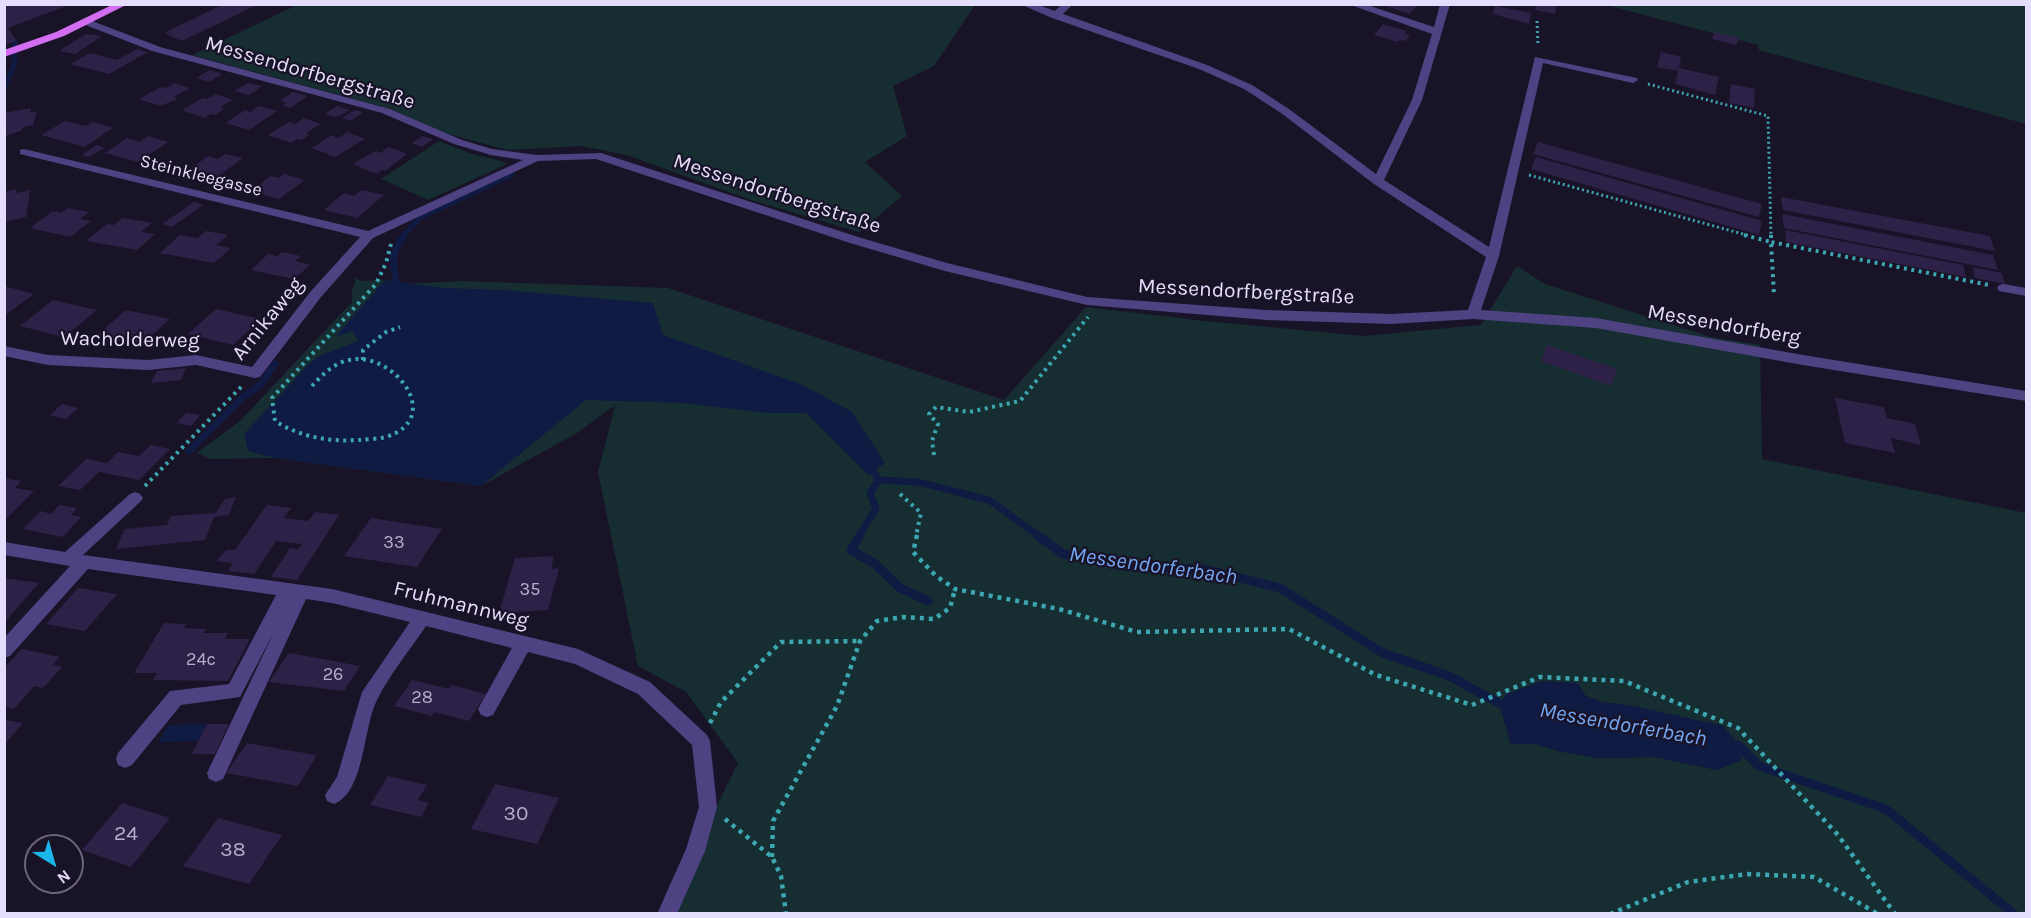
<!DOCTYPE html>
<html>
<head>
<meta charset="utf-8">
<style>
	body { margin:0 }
	#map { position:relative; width:2031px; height:918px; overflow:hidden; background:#191328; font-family:Karla,sans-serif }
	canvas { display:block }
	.frame { position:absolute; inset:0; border:6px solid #e5ddfc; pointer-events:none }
	.north { position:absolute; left:24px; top:834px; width:60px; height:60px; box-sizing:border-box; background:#191328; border:2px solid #6b647d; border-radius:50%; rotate:143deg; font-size:16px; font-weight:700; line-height:24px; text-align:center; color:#e5ddfc }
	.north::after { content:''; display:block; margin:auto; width:21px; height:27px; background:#1bb7ea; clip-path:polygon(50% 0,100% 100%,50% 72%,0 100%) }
</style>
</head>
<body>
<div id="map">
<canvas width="2031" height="918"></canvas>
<div class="frame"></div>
<div class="north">N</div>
</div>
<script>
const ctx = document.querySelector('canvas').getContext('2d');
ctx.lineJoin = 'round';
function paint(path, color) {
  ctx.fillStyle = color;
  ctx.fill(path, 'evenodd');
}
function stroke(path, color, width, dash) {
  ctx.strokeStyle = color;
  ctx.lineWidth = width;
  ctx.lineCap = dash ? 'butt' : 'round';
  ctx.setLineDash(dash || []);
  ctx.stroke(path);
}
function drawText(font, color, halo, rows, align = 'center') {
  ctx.font = font + ' Karla,sans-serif';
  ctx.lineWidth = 4.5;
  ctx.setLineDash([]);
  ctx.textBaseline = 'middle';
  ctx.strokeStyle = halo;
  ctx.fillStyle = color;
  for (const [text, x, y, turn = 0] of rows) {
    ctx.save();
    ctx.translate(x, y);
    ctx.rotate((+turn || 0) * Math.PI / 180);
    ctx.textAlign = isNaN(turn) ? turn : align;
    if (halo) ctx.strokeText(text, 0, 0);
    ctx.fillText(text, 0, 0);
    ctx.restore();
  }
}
const green = new Path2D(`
	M297 5 298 4 975 5 934 66 893 86 907 136 865 162 902 196 859 232 751 200 627 155 581 146 507 150 445 133 391 109 192 55Z
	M1606 5H2026V124L1759 50 1758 45Z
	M439 141 472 154 502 161 507 164 428 200 381 179Z
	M1517 266 1545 284 1711 337 1760 345 1762 459 2026 513V913H663L738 763 686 692 638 666 598 472 615 405 577 433 481 486 275 458 211 459 197 453 240 421 352 302V291L356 278 362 281 392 280 404 284 462 281 668 288 1004 400 1086 307 1195 320 1363 336 1481 325ZM1586 696 1603 702 1639 707 1717 770 1654 757 1597 758 1558 751 1535 744H1511L1499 703Z`);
const water = new Path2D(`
	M385 280 443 288 504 290 653 303 663 335 803 385 852 412 885 463 868 475 806 413H768L683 403 586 400 481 486 275 458 248 451 244 434 307 366 317 357 358 341 353 331 335 337Z
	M1541 681 1578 683 1586 696 1603 702 1639 707 1724 726 1738 745 1742 760 1717 770 1654 757 1597 758 1558 751 1535 744H1511L1499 703 1507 694Z
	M207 724 198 741 159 742 168 725Z`);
const streamFar2 = new Path2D(`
	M4 88 14 66 15 42
	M403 236 421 217 512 175`);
const streamFar1 = new Path2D(`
	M397 291C396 264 386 262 404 235
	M189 451 242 398 259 386 275 364
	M869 464 879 480 918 482 989 500 1039 536
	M859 536 876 508 870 493 879 480`);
const stream = new Path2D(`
	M860 535 851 550 875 564 900 588 928 601
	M1037 535 1063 554 1131 567 1204 569 1280 588 1383 653 1449 676 1499 703 1508 705
	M1730 744 1738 745 1759 766 1886 809 2014 914`);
const building = new Path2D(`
	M4 4H69V5L8 28 17 41 4 45Z
	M224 4H259L182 41 164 33Z
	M1380 4H1419L1409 14Z
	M1537 4H1556L1555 14 1535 10Z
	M1495 6 1531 13 1529 24 1493 14Z
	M1383 24 1407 31 1405 34 1410 36 1405 41 1400 40 1398 42 1374 35Z
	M1715 32 1739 38 1736 45 1712 39Z
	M86 34 102 36 75 54 59 51Z
	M137 49 148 52 109 74 70 64 90 53 117 60Z
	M1661 52 1681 57 1679 68 1719 77 1715 95 1675 84 1678 71 1657 67Z
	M210 70 222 74 209 82 196 78Z
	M174 83 190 88 174 97 178 99 160 106 139 99 161 87 166 88Z
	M248 83 262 86 249 95 234 91Z
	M1731 84 1755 89 1754 108 1729 103Z
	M293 92 308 96 290 108 283 105 287 103 280 101Z
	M216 94 233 100 220 107 224 109 215 115 211 114 204 118 182 110 203 98 207 99Z
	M259 106 277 111 249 130 226 123 245 110 250 112Z
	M337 106 350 110 337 117 325 114Z
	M31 108 30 113 37 111 33 125 23 127 21 131 5 136V113Z
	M355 110 363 112 350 121 342 118Z
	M304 118 321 124 306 133 309 135 301 140 297 139 291 143 268 135 289 122 295 124Z
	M65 121 86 126 93 122 113 128 84 147 41 135Z
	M348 132 365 139 335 157 312 148 332 135 338 138Z
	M148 136 168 142 138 162 105 153 127 138 140 142Z
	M422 136 433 139 422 147 412 143Z
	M1538 142 1762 204 1759 217 1533 154Z
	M97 145 105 148 89 157 82 155Z
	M389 147 407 154 385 171 382 170 376 174 353 164 375 151 380 153Z
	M225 154 243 158 212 181 183 174 208 156 218 159Z
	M1536 157 1762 221 1759 235 1531 169Z
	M284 174 305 180 279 199 250 191 271 176 278 178Z
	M16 189V193L30 190 26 217 4 222V192Z
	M362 190 384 195 357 218 324 210 344 193 354 196Z
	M1781 197 1990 236 1995 251 1783 210Z
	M194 202 203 205 172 227 162 224Z
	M68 208 89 212 80 219 91 221 70 237 30 228 53 211 61 213Z
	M1782 214 1993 255 1998 270 1784 228Z
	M123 218 152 223 141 232 155 234 137 250 86 241 107 224 114 225Z
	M1785 230 1963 265 1966 277 1786 242Z
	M206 231 228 235 216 245 231 248 214 263 160 253 180 235 197 238Z
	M282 252 301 256 295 261 310 265 294 279 251 270 268 254 277 256Z
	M1973 267 2002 273 2005 284 1975 278Z
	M4 286 34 294 4 316Z
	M53 300 97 310 64 337 20 326Z
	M216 309 261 319 233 345 188 334Z
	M126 310 170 319 140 346 96 336Z
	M1547 345 1617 369 1611 386 1541 361Z
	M186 368 181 380 151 383 157 371Z
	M1835 398 1884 407 1887 418 1915 424 1921 445 1891 438 1895 453 1845 443Z
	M62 404 78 408 66 419 50 415Z
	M186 413 200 415 191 426 176 423Z
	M151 445 170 449 139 480 99 472 80 490 58 486 86 459 107 463 118 452 139 456Z
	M4 478 21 481 15 488 34 491 4 521Z
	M236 497 229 515 214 517 205 540 116 549 125 529 167 525 171 516 216 513 225 499Z
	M59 505 77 508 71 515 81 517 63 537 23 529 41 511 51 514Z
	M267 505 291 508 284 518 308 521 315 512 339 515 297 580 271 577 290 548 298 549 302 544 276 541 254 574 228 571 233 563 216 561 226 550H235Z
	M371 518 442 529 417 567 344 556Z
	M554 556 551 569 559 568 548 610 499 613 515 558Z
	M4 578 39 583 4 623Z
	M78 588 117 594 85 631 46 624Z
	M164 623 186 624 183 628 206 629 203 633H228L225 639H250L228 681 153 680 157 673H134Z
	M22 649 60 657 53 665 62 667 43 688 34 686 14 709 4 706V668Z
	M289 653 323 659 360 666 344 691 269 682Z
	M412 680 449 689 452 685 486 694 469 721 434 712 432 716 394 706Z
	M4 720 23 723 4 745Z
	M207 724H229L215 754H192Z
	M247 743 280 749 317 755 298 786 226 773Z
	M388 776 427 785 418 800 429 803 421 817 370 805Z
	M495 784 559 798 537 844 471 829Z
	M122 803 170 818 131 867 82 850Z
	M218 818 282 835 249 884 183 866Z`);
const pathFar2 = new Path2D(`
	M1537 21 1538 46
	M1648 84 1768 116 1771 236
	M1529 175 1750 236`);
const pathFar1 = new Path2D(`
	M1744 235 1771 242 1774 295
	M1771 235V242L1989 285
	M363 360V350L386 332 400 327
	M312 386C322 375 334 363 349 360 393 350 446 418 386 437 378 439 367 439 359 440 329 442 300 437 275 421L272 398 376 284 386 263 391 244
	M934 455 932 441 938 424 929 414 936 407 969 412 1020 401 1088 317
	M145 486 242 386
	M900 494 921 513 916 536`);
const path = new Path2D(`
	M917 535 913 552 936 576 955 589 1059 609 1137 632 1289 629 1376 675 1472 705 1540 677 1624 681 1738 728 1838 835 1895 914
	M710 723 721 702 781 642 860 641
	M725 819 772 857 781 876 786 914
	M772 857 773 821 837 706 860 641 877 621 903 617 934 619 950 608 955 589
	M1610 914 1688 882 1747 874 1814 877 1878 914`);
const minor = new Path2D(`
	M1020 4H1036L1055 11 1062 4H1073L1063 14 1207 65 1252 85 1289 109 1376 174 1412 100 1432 34 1348 4H1364L1434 27 1440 4H1450L1422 100 1384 180 1489 247 1535 57 1637 78 1638 80 1633 83 1543 63 1499 256 1481 310 1596 318 1803 355 2026 391V401L1803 365 1596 328 1473 319 1391 324 1267 320 1087 305 945 271 850 243 596 159 538 161 373 238 321 297 260 377 255 378 196 365 148 370 48 365 4 356V346L48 355 148 360 196 355 252 367 311 291 360 237 20 154V150L24 149 368 231 523 160 491 155 454 144 382 113 152 51 83 24V20L87 19 160 47 390 109 462 140 492 149 537 155 601 153 858 237 947 263 1087 297 1267 310 1391 314 1468 310 1486 257 1374 184 1281 113 1244 89 1199 69 1052 18Z
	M2004 284 2026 288V296L1999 291 1997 288 1999 285Z
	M135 492 140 494 143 498 140 502 83 555 332 589 578 649 650 682 707 735 710 741 717 807 705 851 677 914H657L686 849 699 807 692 745 638 694 575 664 528 652 493 715 487 717 481 715 478 709 512 648 426 626C410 650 390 674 377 700 363 727 365 792 334 804L327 801 325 795 337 777 362 692 410 622 332 603 306 599 223 779 216 782 209 779 207 773 274 632 240 697 181 705 132 765 125 768 118 765 116 759 118 753 170 691 229 684 276 595 88 569 10 656 4 658V638L70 566 4 555V542L65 552 130 494Z`);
const major = new Path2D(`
	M114 4H128L64 36 4 57V50L56 32Z`);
const farStreetnames = [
	["Steinkleegasse",201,176,14]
];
const numberNames = [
	["33",394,543],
	["35",530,590],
	["24c",201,660],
	["26",333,675],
	["28",422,698]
];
const streetNames = [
	["Messendorfbergstraße",310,73,16],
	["Messendorfbergstraße",777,194,18],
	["Messendorfbergstraße",1246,292,3],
	["Arnikaweg",268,319,-51],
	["Messendorfberg",1724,325,10],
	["Wacholderweg",130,340,1],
	["Fruhmannweg",461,605,14]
];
const nearNumbernames = [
	["30",516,814],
	["24",126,834],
	["38",233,850]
];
const waterNames = [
	["Messendorferbach",1153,566,8],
	["Messendorferbach",1623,725,10]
];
paint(green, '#162e31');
paint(water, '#101b44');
stroke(streamFar2, '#101b44', 5);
stroke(streamFar1, '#101b44', 7);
stroke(stream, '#101b44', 9);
paint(building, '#2e2147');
stroke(pathFar2, '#3ca7b1', 3, [2, 3]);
stroke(pathFar1, '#3ca7b1', 4, [3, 4.5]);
stroke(path, '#3ca7b1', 4.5, [4, 5]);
paint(minor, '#4e4282');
paint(major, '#d36ef2');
drawText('18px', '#e5ddfc', '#191328', farStreetnames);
drawText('18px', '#b7aecf', null, numberNames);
drawText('21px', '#e5ddfc', '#191328', streetNames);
drawText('21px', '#b7aecf', null, nearNumbernames);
drawText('italic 22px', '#74a6f2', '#191328', waterNames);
</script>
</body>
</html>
